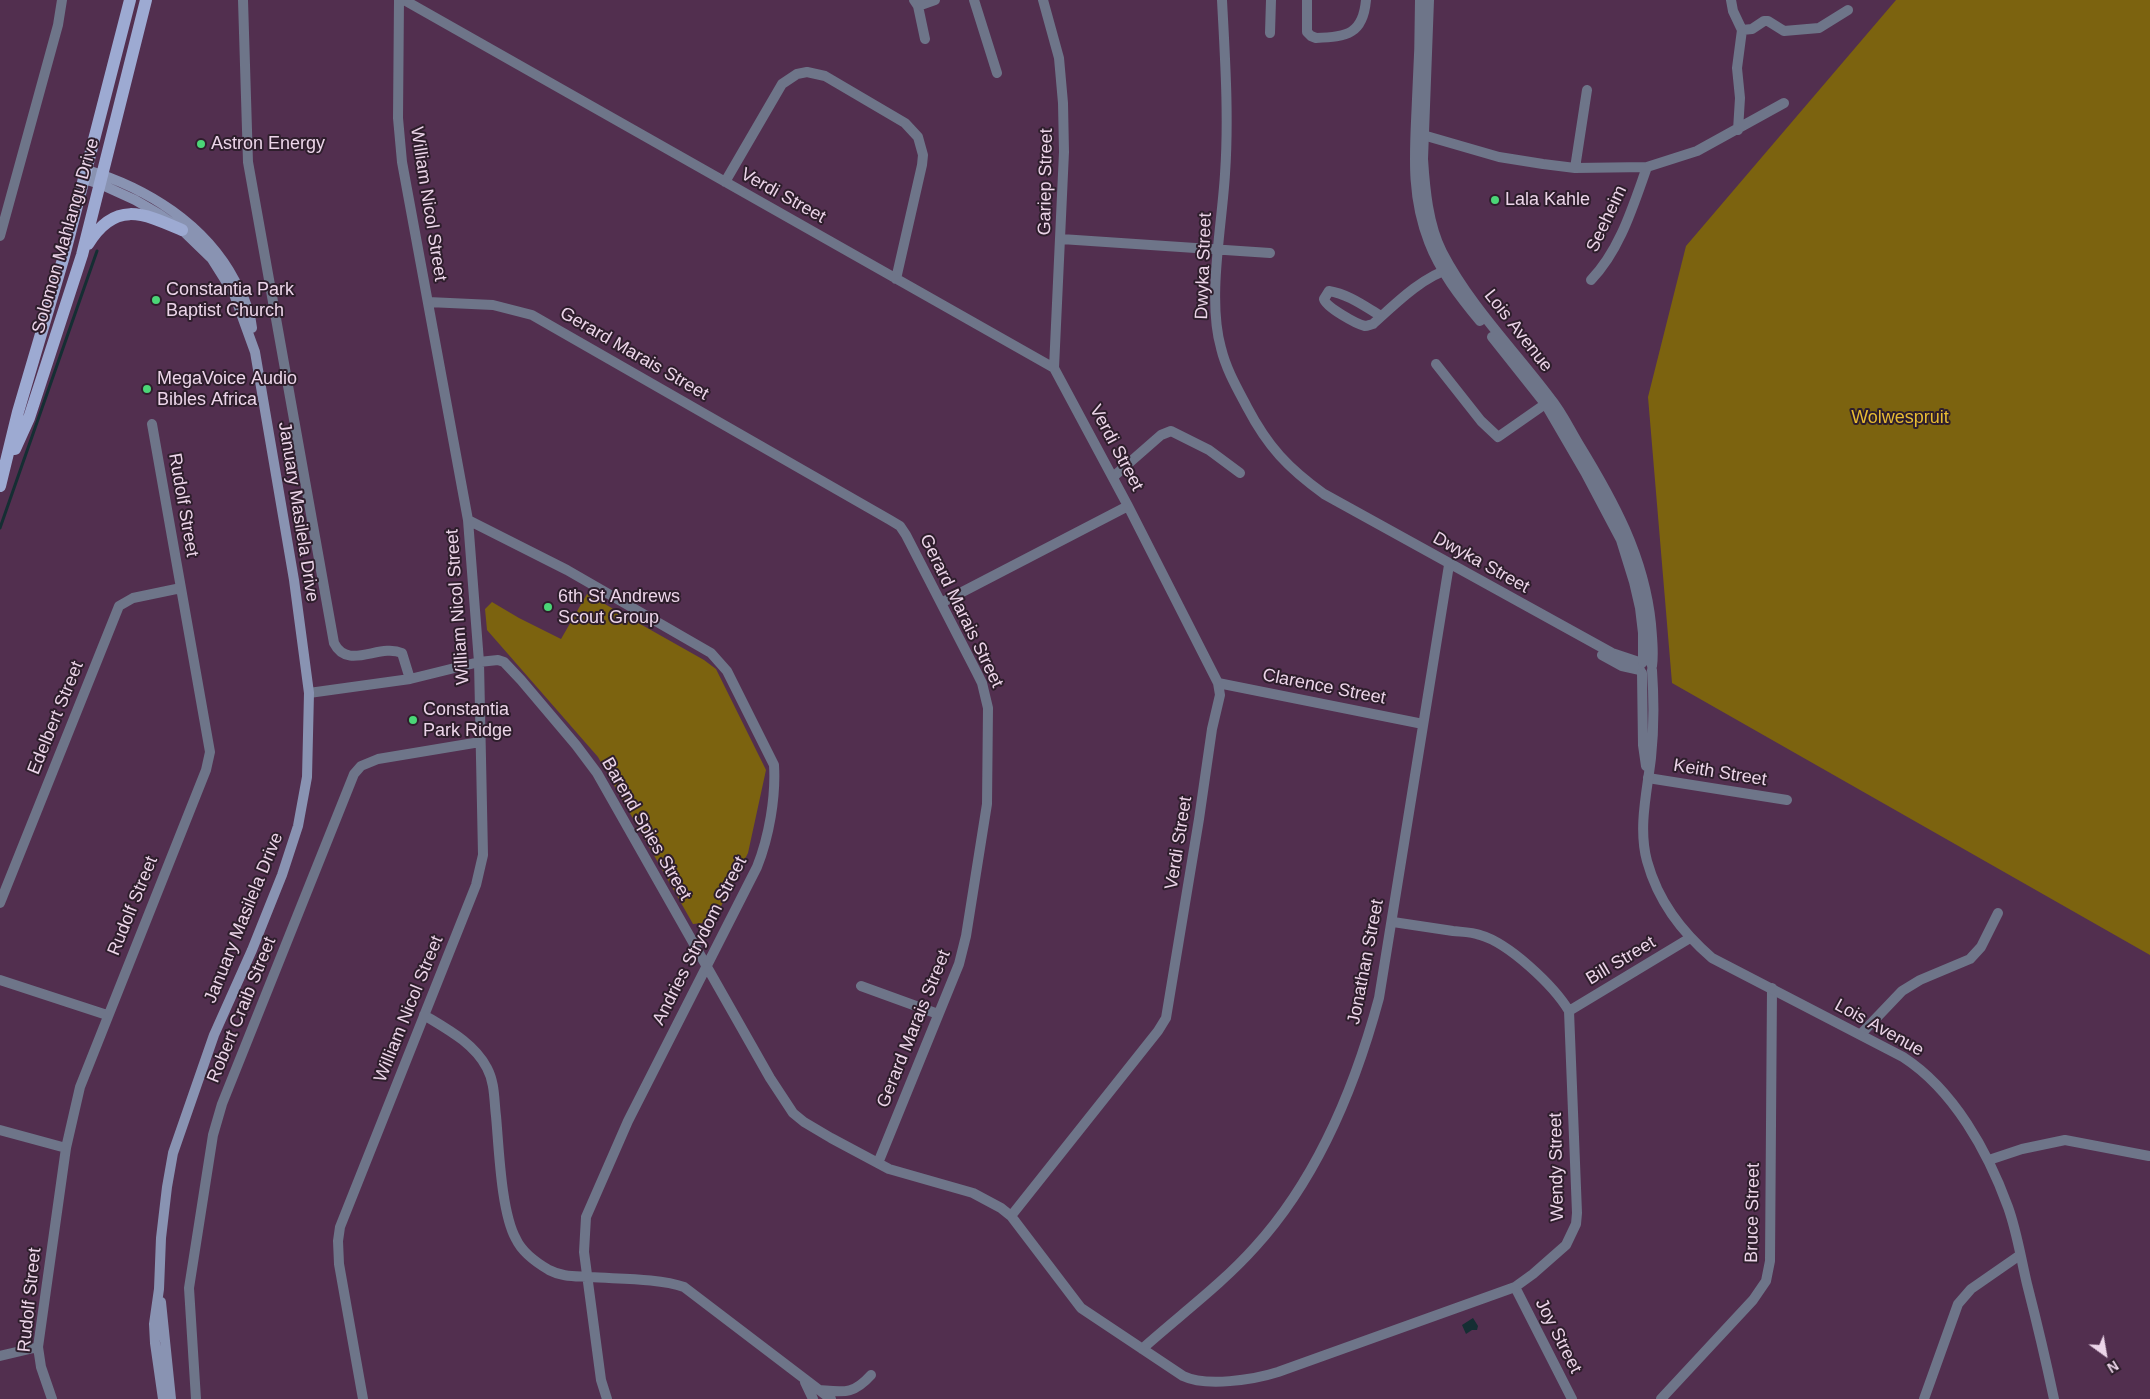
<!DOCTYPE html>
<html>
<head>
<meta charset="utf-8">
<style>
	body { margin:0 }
	#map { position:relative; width:2150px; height:1399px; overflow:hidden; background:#522f4f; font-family:Arial,sans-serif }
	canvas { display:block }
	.north { position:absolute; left:2080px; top:1329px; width:50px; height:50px; -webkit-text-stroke:4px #2e1e2c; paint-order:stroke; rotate:148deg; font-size:14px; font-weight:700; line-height:20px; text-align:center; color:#ecd5e9 }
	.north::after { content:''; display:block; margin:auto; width:18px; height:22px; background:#ecd5e9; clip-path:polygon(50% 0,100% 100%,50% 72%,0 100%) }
</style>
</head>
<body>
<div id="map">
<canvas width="2150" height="1399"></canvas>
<div class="north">N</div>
</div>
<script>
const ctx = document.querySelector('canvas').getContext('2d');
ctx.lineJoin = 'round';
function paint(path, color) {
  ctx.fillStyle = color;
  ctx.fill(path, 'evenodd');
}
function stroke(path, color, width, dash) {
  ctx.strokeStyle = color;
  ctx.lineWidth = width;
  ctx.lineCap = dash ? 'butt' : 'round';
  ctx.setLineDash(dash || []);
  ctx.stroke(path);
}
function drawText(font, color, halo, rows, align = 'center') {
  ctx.font = font + ' Arial,sans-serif';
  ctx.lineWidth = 4;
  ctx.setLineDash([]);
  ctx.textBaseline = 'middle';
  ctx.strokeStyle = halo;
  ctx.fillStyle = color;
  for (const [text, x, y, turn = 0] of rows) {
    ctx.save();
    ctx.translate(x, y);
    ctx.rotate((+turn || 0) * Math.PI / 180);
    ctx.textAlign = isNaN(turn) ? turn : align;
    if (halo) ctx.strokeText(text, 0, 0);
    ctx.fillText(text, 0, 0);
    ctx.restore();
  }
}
const green = new Path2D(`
	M1896 0H2150V955L1672 683 1648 397 1686 246Z
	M587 594 704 660 716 669 766 770 748 853 713 922 693 924 598 757 487 630 485 609 492 602 519 618 561 639Z`);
const water = new Path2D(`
	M1473 1318 1478 1326 1477 1330H1472L1466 1334 1462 1325Z`);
const stream = new Path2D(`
	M0 528 97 251`);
const minor = new Path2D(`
	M243 0 248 162 334 643C348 671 379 643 402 653L410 679
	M404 0 1054 368 1128 506 1218 683 1220 695 1212 729 1199 819 1166 1018 1158 1031 1011 1216
	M914 0 918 6 935 0
	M974 0 997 73
	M1043 0 1059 58 1063 103 1064 152 1054 368
	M1222 0C1225 58 1229 116 1225 174 1222 226 1207 299 1221 348 1226 369 1237 388 1247 407 1268 447 1288 468 1324 494L1612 653 1642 663
	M1307 0V32L1311 36 1316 38C1347 37 1363 34 1366 0
	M1731 0 1733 11 1742 30 1737 68 1740 98 1738 130
	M918 6 925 39
	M1742 30 1752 29 1764 21H1768L1784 31 1819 28 1848 10
	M1270 33 1271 0
	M1416 133 1499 157 1543 164 1575 168 1647 167 1697 151 1784 103
	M1575 168 1587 90
	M725 182 782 84 797 74 807 72 825 76 905 123 918 137 923 155 922 165 896 279
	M0 236 58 25 62 0
	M1061 239 1270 253
	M1591 280C1620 250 1633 206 1647 167
	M428 302 493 305 532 315 890 520 900 526 906 535 977 673 982 683 988 708 987 804 966 936 959 964 878 1163
	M1381 316C1364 306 1348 294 1329 291L1324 299C1326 307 1356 324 1365 326 1368 326 1369 325 1373 324 1393 306 1423 276 1450 269
	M1436 364 1481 421 1498 437 1551 400
	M1113 477 1161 435 1171 431 1209 450 1240 473
	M468 520 567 570 711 653 727 671 774 765C776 797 769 837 757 867L628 1121 586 1217 584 1252 601 1380 607 1399
	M941 603 1128 506
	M1602 655 1622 666 1640 670
	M1218 683 1423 724
	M309 693 410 679 479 662 498 660 504 662 521 680 576 745 597 773 770 1078 793 1113 804 1122 831 1138 889 1169 973 1193 1001 1208 1011 1216 1081 1308 1183 1376C1206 1387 1253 1380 1278 1372L1515 1287 1533 1274 1566 1245 1576 1224 1577 1213 1569 1011C1554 986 1509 943 1480 935 1472 932 1462 932 1453 931 1433 928 1413 925 1393 922
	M1648 778 1787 800
	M0 903 119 606 133 598 181 588
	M0 980 107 1015
	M861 986 938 1014
	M1569 1011 1690 938
	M424 1015C447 1029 474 1043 487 1068 495 1083 494 1100 496 1116 499 1148 501 1212 516 1239 522 1252 537 1263 549 1270 562 1277 575 1276 590 1277 617 1279 659 1278 684 1287L831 1399
	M1861 1034 1902 991 1920 980 1970 959 1981 947 1998 913
	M0 1130 66 1148
	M1989 1160 2022 1149 2065 1140 2149 1156
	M1515 1287 1572 1399
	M1142 1349C1180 1315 1222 1284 1255 1247 1318 1178 1355 1087 1379 998L1449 565
	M0 1356 38 1347
	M805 1382 813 1399
	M819 1390C844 1392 853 1395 871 1375
	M52 1399 41 1367 38 1347 66 1148 80 1087 206 770 210 752 152 424
	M196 1399 189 1288 213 1135 222 1104 354 774 361 766 378 759 480 742
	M363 1399 339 1264 338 1241 340 1227 476 885 483 855 479 662 468 520 402 162 398 118 399 0
	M1661 1399 1753 1300 1766 1281 1770 1261 1772 988
	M1924 1399 1958 1304 1971 1289 2020 1255`);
const tertiary = new Path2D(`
	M1420 0C1420 33 1419 66 1417 99 1415 149 1410 193 1429 242 1440 271 1460 297 1480 321
	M1429 0 1423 159C1425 189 1428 224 1442 252 1470 306 1514 350 1550 398 1561 411 1569 428 1578 443 1613 500 1644 556 1651 624 1652 638 1654 652 1652 666
	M1492 337 1546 405 1585 472 1621 540 1634 582 1640 608 1643 633V662
	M1652 670C1654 699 1654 730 1651 758 1647 792 1638 828 1647 861 1658 901 1681 931 1712 958L1903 1057C1954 1090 1988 1152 2008 1207 2017 1232 2021 1259 2027 1284 2037 1323 2046 1361 2054 1399
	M1642 673 1643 745 1646 766`);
const secondary = new Path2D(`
	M87 170C147 188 205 224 235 281
	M84 179 100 184 135 200 159 214 182 230 212 259 234 294 255 352 294 580 309 693 307 777 298 826 282 875 252 950 214 1035 173 1153 167 1187 161 1238 159 1289 154 1324 155 1343 163 1399
	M243 296 250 315 252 328
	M161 1302 171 1399`);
const primary = new Path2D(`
	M88 244C115 200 143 213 182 230
	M15 449 29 418 82 255 146 0
	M0 486 18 412 64 256 130 0`);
const markers = [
	[201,144,5,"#4bd677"],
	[1495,200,5,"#4bd677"],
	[156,300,5,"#4bd677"],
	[147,389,5,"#4bd677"],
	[548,607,5,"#4bd677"],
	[413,720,5,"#4bd677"]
];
const poiNames = [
	["Astron Energy",211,144],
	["Lala Kahle",1505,200],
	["Constantia Park",166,290],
	["Baptist Church",166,311],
	["MegaVoice Audio",157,379],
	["Bibles Africa",157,400],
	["6th St Andrews",558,597],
	["Scout Group",558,618],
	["Constantia",423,710],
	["Park Ridge",423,731]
];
const streetNames = [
	["Gariep Street",1046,182,-89],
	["Verdi Street",783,196,29],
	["William Nicol Street",428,204,81],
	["Seeheim",1607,219,-65],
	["Solomon Mahlangu Drive",66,236,-74],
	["Dwyka Street",1204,266,-88],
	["Lois Avenue",1518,331,52],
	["Gerard Marais Street",634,354,30],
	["Verdi Street",1116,448,62],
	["Rudolf Street",183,505,80],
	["January Masilela Drive",298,512,81],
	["Dwyka Street",1481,563,29],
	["William Nicol Street",458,607,-94],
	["Gerard Marais Street",961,611,64],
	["Clarence Street",1324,687,11],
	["Edelbert Street",56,718,-68],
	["Keith Street",1720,773,9],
	["Barend Spies Street",646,829,60],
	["Verdi Street",1179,843,-81],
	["Rudolf Street",133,906,-68],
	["January Masilela Drive",244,918,-68],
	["Andries Strydom Street",700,941,-63],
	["Bill Street",1621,961,-31],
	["Jonathan Street",1366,962,-79],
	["William Nicol Street",409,1009,-68],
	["Robert Craib Street",242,1010,-68],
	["Lois Avenue",1879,1028,29],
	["Gerard Marais Street",914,1029,-68],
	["Wendy Street",1557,1167,-91],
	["Bruce Street",1753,1213,-89],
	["Rudolf Street",30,1300,-84],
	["Joy Street",1558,1336,63]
];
const parkNames = [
	["Wolwespruit",1900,418]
];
paint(green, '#7c630f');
paint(water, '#152e33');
stroke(stream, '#152e33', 3);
stroke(minor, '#6e7589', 10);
stroke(tertiary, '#6e7589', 10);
stroke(secondary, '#8993b2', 10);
stroke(primary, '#9daad2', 12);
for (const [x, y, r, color] of markers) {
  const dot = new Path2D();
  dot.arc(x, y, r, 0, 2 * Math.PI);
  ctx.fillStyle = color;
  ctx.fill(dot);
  stroke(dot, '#2e1e2c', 2);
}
drawText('18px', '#ecd5e9', '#2e1e2c', poiNames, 'left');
drawText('18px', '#ecd5e9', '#2e1e2c', streetNames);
drawText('18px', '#e8bc33', '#2e1e2c', parkNames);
</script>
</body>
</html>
